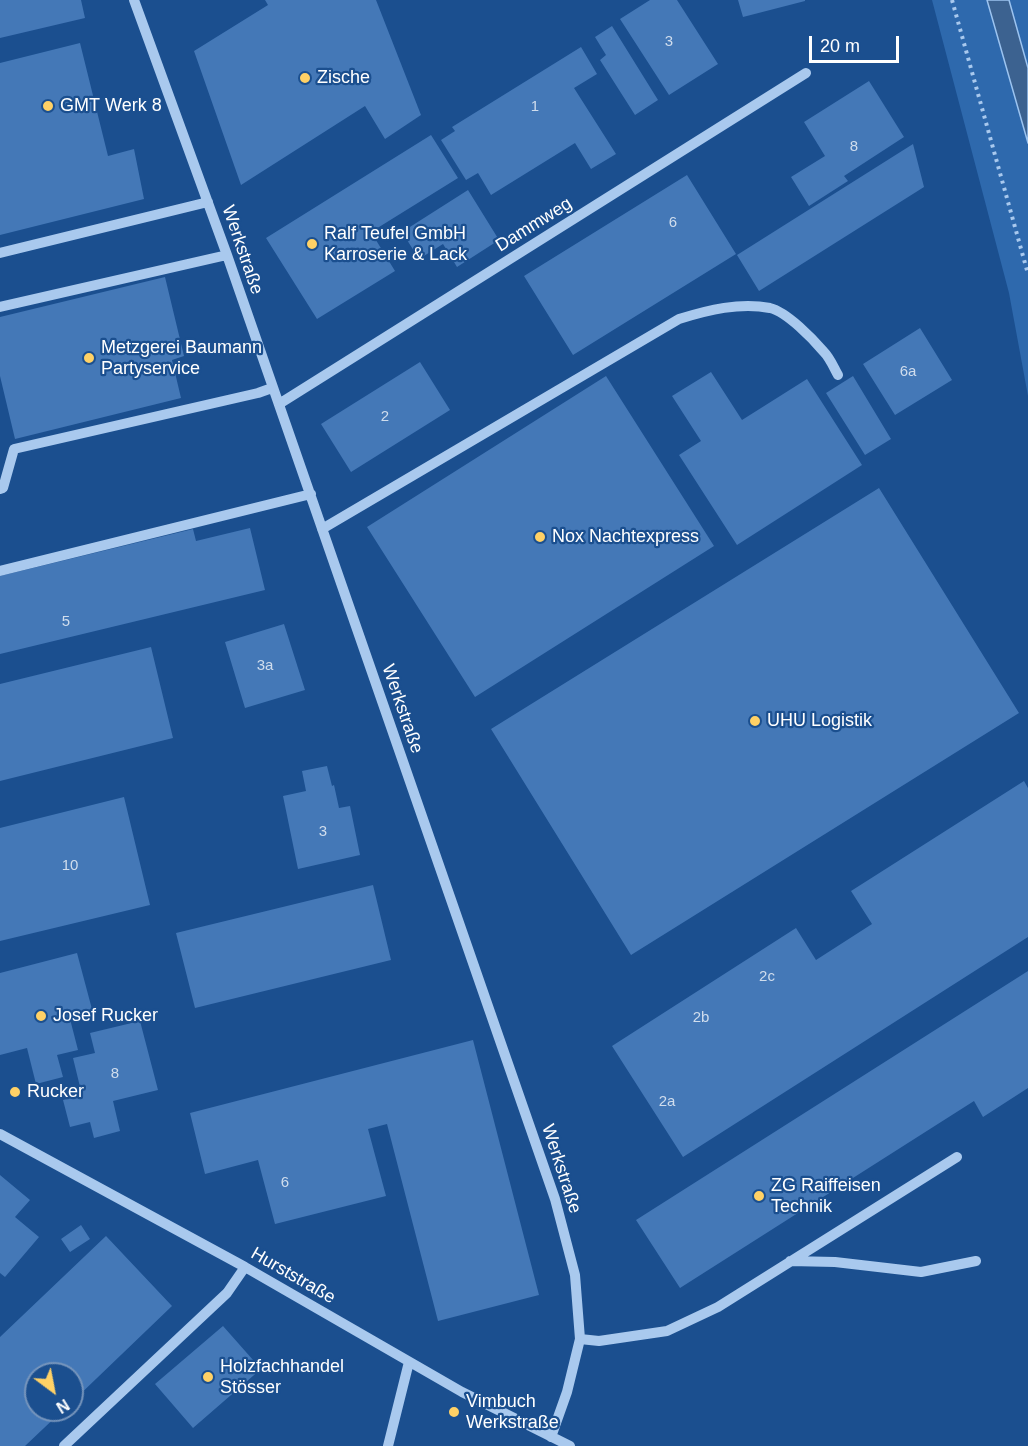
<!DOCTYPE html>
<html>
<head>
<meta charset="utf-8">
<style>
	body { margin:0 }
	#map { position:relative; width:1028px; height:1446px; overflow:hidden; background:#1b4f8f; font-family:Helvetica,sans-serif }
	canvas { display:block }
	.north { position:absolute; left:24px; top:1362px; width:60px; height:60px; box-sizing:border-box; background:#1b4f8f; border:2px solid #7695bc; border-radius:50%; rotate:148deg; font-size:16px; font-weight:700; line-height:24px; text-align:center; color:#fff }
	.north::after { content:''; display:block; margin:auto; width:21px; height:27px; background:#ffd166; clip-path:polygon(50% 0,100% 100%,50% 72%,0 100%) }
	.scale { position:absolute; left:809px; top:36px; width:90px; height:27px; box-sizing:border-box; border:3px solid #fff; border-top:0; padding-left:8px; font-size:18px; line-height:21px; white-space:nowrap; color:#fff; -webkit-text-stroke:4px #1b4f8f; paint-order:stroke }
</style>
</head>
<body>
<div id="map">
<canvas width="1028" height="1446"></canvas>
<div class="north">N</div>
<div class="scale">20 m</div>
</div>
<script>
const ctx = document.querySelector('canvas').getContext('2d');
ctx.lineJoin = 'round';
function paint(path, color) {
  ctx.fillStyle = color;
  ctx.fill(path, 'evenodd');
}
function stroke(path, color, width, dash) {
  ctx.strokeStyle = color;
  ctx.lineWidth = width;
  ctx.lineCap = dash ? 'butt' : 'round';
  ctx.setLineDash(dash || []);
  ctx.stroke(path);
}
function drawText(font, color, halo, rows, align = 'center') {
  ctx.font = font + ' Helvetica,sans-serif';
  ctx.lineWidth = 4.5;
  ctx.setLineDash([]);
  ctx.textBaseline = 'middle';
  ctx.strokeStyle = halo;
  ctx.fillStyle = color;
  for (const [text, x, y, turn = 0] of rows) {
    ctx.save();
    ctx.translate(x, y);
    ctx.rotate((+turn || 0) * Math.PI / 180);
    ctx.textAlign = isNaN(turn) ? turn : align;
    if (halo) ctx.strokeText(text, 0, 0);
    ctx.fillText(text, 0, 0);
    ctx.restore();
  }
}
const green = new Path2D(`
	M932 0H987L1028 143V396L1009 293Z
	M1009 0H1028V68Z`);
const water = new Path2D(`
	M987 0H1009L1028 68V143Z`);
const building = new Path2D(`
	M0 0H81L85 18 0 38Z
	M265 0H376L421 115 385 139 365 106 241 185 194 51 268 5Z
	M650 0H677L718 64 669 95 620 19Z
	M738 0H805V1L743 17Z
	M612 26 658 100 635 115 600 60 606 55 595 37Z
	M80 43 108 156 134 149 144 199 0 235V63Z
	M581 47 597 74 574 88 616 154 591 169 575 143 491 195 478 173 466 180 441 140 455 131 452 127Z
	M869 81 904 137 844 176 848 181 809 206 791 177 825 156 804 122Z
	M431 135 458 178 371 232 395 271 317 319 266 238Z
	M913 144 924 187 759 291 737 255Z
	M687 175 736 254 573 355 524 276Z
	M468 190 499 240 457 267 443 244 419 259 402 232Z
	M165 277 184 356 172 360 181 398 15 439 0 376V317Z
	M920 328 952 380 895 415 863 364Z
	M420 362 450 410 351 472 321 424Z
	M711 372 742 420 807 379 862 465 737 545 679 455 701 441 672 396Z
	M606 376 714 546 475 697 367 527Z
	M853 376 891 439 865 455 826 393Z
	M879 488 1019 713 631 955 491 729Z
	M250 528 265 590 0 654V576L193 529 196 541Z
	M284 624 305 690 245 708 225 642Z
	M151 647 173 738 0 781V684Z
	M327 766 332 786 334 785 339 808 350 806 360 855 298 869 283 796 306 791 302 771Z
	M1024 781 1028 788V937L683 1157 612 1046 796 928 816 960 872 924 851 891Z
	M124 797 150 905 0 941V828Z
	M373 885 391 960 195 1008 176 933Z
	M77 953 93 1013 70 1019 78 1050 57 1055 63 1077 36 1084 27 1048 0 1055V973Z
	M1028 971V1088L983 1117 974 1101 680 1288 636 1220Z
	M140 1021 158 1090 113 1101 120 1131 94 1138 90 1122 70 1127 63 1100 82 1095 73 1058 95 1053 90 1033Z
	M473 1040 539 1295 438 1321 387 1124 368 1129 386 1196 275 1224 258 1160 205 1174 190 1113Z
	M0 1175 30 1200 15 1217 39 1237 5 1277 0 1273Z
	M81 1225 90 1239 70 1252 61 1239Z
	M106 1236 172 1306 72 1402V1374H36V1410H63L25 1446H0V1337Z
	M223 1326 261 1369 193 1428 155 1384Z`);
const path = new Path2D(`
	M952 0 1028 274`);
const minor = new Path2D(`
	M134 0 227 255 555 1199 575 1275 580 1339 567 1392 551 1437
	M0 253 208 202
	M0 307 227 255
	M279 404 806 73
	M0 489 3 488 14 449 258 393 272 388
	M322 529 679 319C708 310 740 302 770 308 787 312 813 339 824 352 830 358 834 368 838 375
	M0 571 311 494
	M0 1134 245 1267 462 1392 570 1446
	M790 1261 835 1262 921 1272 976 1261
	M580 1339 599 1341 667 1331 718 1307 957 1157
	M64 1446 227 1293 245 1267
	M388 1446 409 1362`);
const markers = [
	[305,78,6,"#ffd166"],
	[48,106,6,"#ffd166"],
	[312,244,6,"#ffd166"],
	[89,358,6,"#ffd166"],
	[540,537,6,"#ffd166"],
	[755,721,6,"#ffd166"],
	[41,1016,6,"#ffd166"],
	[15,1092,6,"#ffd166"],
	[759,1196,6,"#ffd166"],
	[208,1377,6,"#ffd166"],
	[454,1412,6,"#ffd166"]
];
const numberNames = [
	["3",669,42],
	["1",535,107],
	["8",854,147],
	["6",673,223],
	["6a",908,372],
	["2",385,417],
	["5",66,622],
	["3a",265,666],
	["3",323,832],
	["10",70,866],
	["2c",767,977],
	["2b",701,1018],
	["8",115,1074],
	["2a",667,1102],
	["6",285,1183]
];
const poiNames = [
	["Zische",317,78],
	["GMT Werk 8",60,106],
	["Ralf Teufel GmbH",324,234],
	["Karroserie & Lack",324,255],
	["Metzgerei Baumann",101,348],
	["Partyservice",101,369],
	["Nox Nachtexpress",552,537],
	["UHU Logistik",767,721],
	["Josef Rucker",53,1016],
	["Rucker",27,1092],
	["ZG Raiffeisen",771,1186],
	["Technik",771,1207],
	["Holzfachhandel",220,1367],
	["Stösser",220,1388],
	["Vimbuch",466,1402],
	["Werkstraße",466,1423]
];
const streetNames = [
	["Dammweg",534,225,-32],
	["Werkstraße",242,250,71],
	["Werkstraße",402,709,71],
	["Werkstraße",561,1169,72],
	["Hurststraße",293,1276,30]
];
paint(green, '#2e69ad');
paint(water, '#3c6290');
stroke(water, '#9cc4f0', 1.5);
paint(building, '#4478b7');
stroke(path, '#a9c9ee', 4, [3, 4.5]);
stroke(minor, '#a9c9ee', 10);
for (const [x, y, r, color] of markers) {
  const dot = new Path2D();
  dot.arc(x, y, r, 0, 2 * Math.PI);
  ctx.fillStyle = color;
  ctx.fill(dot);
  stroke(dot, '#1b4f8f', 2);
}
drawText('15px', '#d0dded', null, numberNames);
drawText('18px', '#fff', '#1b4f8f', poiNames, 'left');
drawText('18px', '#fff', '#1b4f8f', streetNames);
</script>
</body>
</html>
